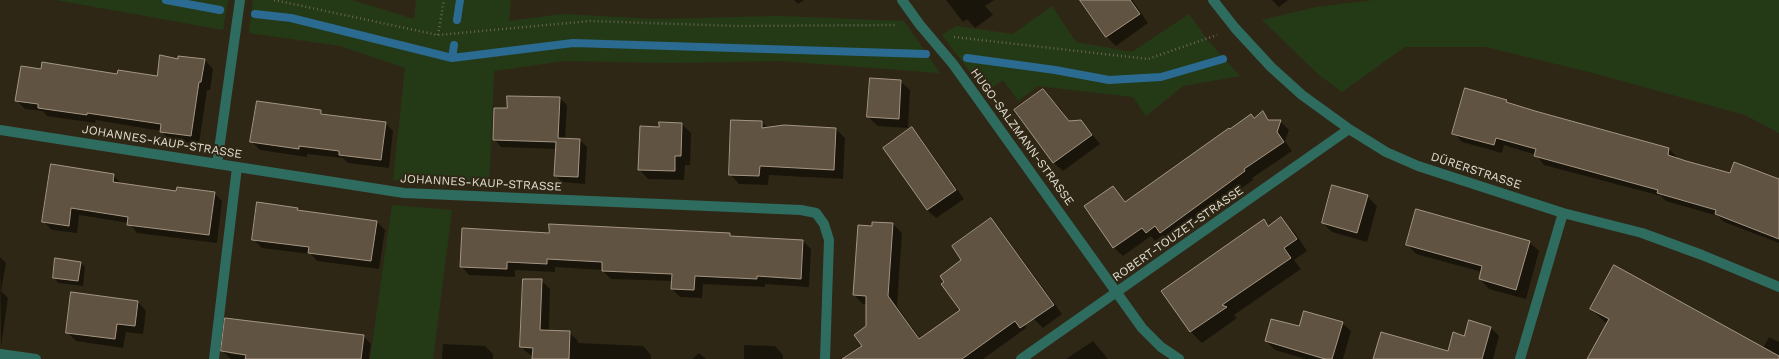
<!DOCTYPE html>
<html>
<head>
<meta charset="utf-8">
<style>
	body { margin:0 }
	canvas { display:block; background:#2f2715 }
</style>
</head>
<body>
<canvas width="1779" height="359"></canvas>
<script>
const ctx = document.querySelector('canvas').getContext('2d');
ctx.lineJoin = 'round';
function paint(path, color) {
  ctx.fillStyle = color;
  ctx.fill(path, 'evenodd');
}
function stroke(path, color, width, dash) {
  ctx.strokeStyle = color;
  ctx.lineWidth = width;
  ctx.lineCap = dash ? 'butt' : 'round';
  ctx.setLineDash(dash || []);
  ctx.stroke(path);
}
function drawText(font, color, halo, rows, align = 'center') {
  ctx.font = font + ' "Work Sans",sans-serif';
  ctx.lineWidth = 4;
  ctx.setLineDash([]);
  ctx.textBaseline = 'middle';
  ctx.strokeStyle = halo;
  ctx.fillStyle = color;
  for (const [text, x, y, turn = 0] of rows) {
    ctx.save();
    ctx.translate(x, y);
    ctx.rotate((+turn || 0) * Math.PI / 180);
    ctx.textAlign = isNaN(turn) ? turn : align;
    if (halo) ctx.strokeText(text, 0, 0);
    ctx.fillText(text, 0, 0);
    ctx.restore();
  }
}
const green = new Path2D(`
	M56 0H228L223 30Z
	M253 0H352L414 19 416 0H511L509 21 562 14 657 19 778 16 904 21 940 73 781 61 670 63 564 61 494 71 489 186 393 180 405 68 340 46 249 33Z
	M1374 0H1779V133L1745 115 1589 72 1486 47H1405L1342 92 1318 74 1262 20 1316 7Z
	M1052 6 1076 42 1132 52 1189 14 1209 42 1240 76 1183 86 1146 116 1133 97 1038 86 1018 101 1003 80 985 92 942 35 956 26 1013 34Z
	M392 205 452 210 433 359H370Z`);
const shadow = new Path2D(`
	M794 0H804L798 4Z
	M946 0H994L985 6 993 15 975 28 967 19 963 22Z
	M1081 0H1132L1148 23 1116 46 1107 37Z
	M1272 0H1288L1279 7Z
	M179 60H205L213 69 210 90H207L199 144 169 139 161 131 96 120 95 123 47 116 43 111 25 109 16 100 42 70 158 77Z
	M900 81 910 90 908 128 878 126 868 117Z
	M1042 90 1061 109 1070 122 1081 121 1100 144 1063 171 1054 163 1016 110Z
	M560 98 567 105 565 139 580 140 587 147 585 184 562 182 555 175 556 149 501 147 494 139 508 109Z
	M1506 101 1510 105 1669 149 1677 157V159L1779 189V243L1724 222 1718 216 1666 201 1661 196 1544 165 1536 155 1504 145 1502 153 1462 142 1454 133Z
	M321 111 325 116 385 123 393 131 389 168 348 163 343 158 307 154V157L260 150 251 141Z
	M1262 113 1271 121H1280L1289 130 1285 141 1292 151 1252 178 1253 180 1169 241 1163 235 1155 241 1151 236 1123 256 1114 248 1086 207 1113 187 1126 202 1230 130Z
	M762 122 768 128 836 129 845 138 843 179 769 175 768 185 739 184 730 174Z
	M682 124 691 133 690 165H685L684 180 648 179 639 169 660 128Z
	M912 128 920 137 964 199 936 218 927 210Z
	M113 175 122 184 177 192 214 193 222 201 217 243 137 233 129 223 79 215 77 233 52 230 43 221Z
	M1367 196 1377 206 1367 242 1332 232 1323 223Z
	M297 208 301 212 377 222 385 230 379 269 317 261 311 254 262 248 253 239Z
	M991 220 1000 229 1062 314 1043 328 1034 319 1018 297 1015 298 1026 328 983 359H855L863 346 868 327 867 304H863L854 295 873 223 893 224 902 233 897 306 920 339 961 310 963 260Z
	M1264 221 1270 226 1283 222 1295 233 1307 251 1294 260 1301 269 1234 315 1237 318 1202 343 1191 332 1163 291Z
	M550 226 730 234 733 237 803 241 811 249 809 287 765 284V287L703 284 702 298 680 297 672 289V281L611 279 602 270 555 267V272L515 270V277L469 275 461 266 550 234Z
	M1529 242 1539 251 1526 299 1489 289 1480 279 1482 272 1416 254 1407 244Z
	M0 257 6 263 1 291 8 298 1 347Z
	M80 262 85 267 83 286 59 283 54 278Z
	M541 280 550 289 549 331 569 332 578 341V343L643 346 651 355V359H533L534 356 530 355 521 347Z
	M138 302 146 311 143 334 126 332 123 348 76 341 67 332Z
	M1591 309 1763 348 1769 337 1779 342V359H1588L1607 324Z
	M1342 323 1351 331 1343 359H1306L1275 350 1266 341 1300 328Z
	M1491 328 1499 336 1493 359H1374L1448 353 1465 337Z
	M363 336 371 344 369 359H231L222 351ZM230 352 251 354 250 356 230 354Z
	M1093 341 1108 359H1066Z
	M443 344 485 346 493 354V359H442Z
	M744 345 775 346 783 355V359H794H744Z
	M699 353 706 359H692Z`);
const stream = new Path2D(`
	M166 0 220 10
	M255 14 291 18 452 58 573 43 926 54
	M457 20 460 0
	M452 58 454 45
	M967 58 1055 70 1109 80 1161 77 1223 59`);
const building = new Path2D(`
	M1080 0H1130L1140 14 1106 37Z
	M160 55 178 59V56L205 59 201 82H199L191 136 160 132 161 124 87 113V115L38 108V104L15 101 21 66 41 69 42 62 117 74 118 70 157 76Z
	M870 78 901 80 899 119 867 117Z
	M1465 88 1507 100 1506 102 1535 111 1669 148 1668 155 1686 161 1730 173 1734 162 1779 179V239L1715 214 1716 210 1657 193 1658 190 1534 156 1536 149 1496 138 1494 145 1452 134Z
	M1043 89 1069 121 1081 120 1092 135 1053 163 1014 110Z
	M507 96 560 97 558 138 580 139 578 177 554 176 556 142 493 140 494 108H507Z
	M257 101 321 110V114L386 122 381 160 339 155V151L299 146V149L250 142Z
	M1263 111 1268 120H1281L1277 132 1284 142 1244 169 1245 171 1160 233 1155 226 1146 233 1142 228 1113 248 1084 206 1113 186 1125 202 1229 128 1230 129 1251 114 1254 118Z
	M731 120 762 121V128L784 125 836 128 834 170 760 166 759 176 729 175Z
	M659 122 682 123 681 156H675V171L638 170 640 126 659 127Z
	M912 127 956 190 927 210 883 148Z
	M51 164 114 174 113 182 176 191 177 187 215 192 209 235 127 225 128 217 71 208 69 226 42 222Z
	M1332 185 1368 195 1357 233 1322 223Z
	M257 202 298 208 297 210 377 221 371 261 308 253 309 247 252 240Z
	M1416 209 1530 241 1516 290 1479 279 1482 266 1406 245Z
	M1281 217 1297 239 1284 248 1291 258 1222 305 1227 307 1190 332 1161 291 1264 219 1268 226Z
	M991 218 1054 305 1020 328 1015 321 962 359H842L862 346 854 335 866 326V296L853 295 858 225 872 226V222L893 223 888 296 919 339 960 310 941 284 944 282 940 276 961 260 952 246Z
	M549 224 730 233V236L803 240 801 279 757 276V279L695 276 694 290 671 289 672 274 602 271V262L547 259V264L507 262V269L460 267 462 228 549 233Z
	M55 258 81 262 78 281 53 278Z
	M1614 265 1779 356V359H1587L1609 319 1590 309Z
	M523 279H542L540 330 570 331 569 359H532L533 348 520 347Z
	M71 292 138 301 135 326 117 324 115 339 66 333Z
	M1304 311 1343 322 1332 359H1325L1265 341 1271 319 1299 326Z
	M225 318 364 335 361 359H245L246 355 221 351Z
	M1469 320 1491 327 1482 359H1373L1381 332 1448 351 1453 332 1464 336Z`);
const path = new Path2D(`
	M274 0 438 35 590 21 737 26 897 25
	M438 35 444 0
	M954 37 1148 59 1217 35`);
const minor = new Path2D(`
	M902 0 920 25 953 64 1142 328 1161 347 1179 359
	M1213 0 1235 28 1271 67 1302 95 1349 129 1386 152 1418 166 1563 213 1642 233 1702 255 1779 287
	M0 130 404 193 801 210 816 213 824 224 829 240 825 359
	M217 164 240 0
	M0 354 36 359
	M214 359 237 167
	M1021 359 1349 129
	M1520 359 1563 213`);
const streetNames = [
	["HUGO-SALZMANN-STRASSE",1022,137,54],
	["JOHANNES-KAUP-STRASSE",162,142,9],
	["DÜRERSTRASSE",1476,171,18],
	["JOHANNES-KAUP-STRASSE",481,183,3],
	["ROBERT-TOUZET-STRASSE",1178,234,-35]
];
paint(green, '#243a16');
paint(shadow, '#0007');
stroke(stream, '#2b6b91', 8);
paint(building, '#615342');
stroke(building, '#a49583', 1);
stroke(path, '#6c6555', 2.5, [1, 3]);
stroke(minor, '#2f6c60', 10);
drawText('12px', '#e2dcd1', '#2f2715', streetNames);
</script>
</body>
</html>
